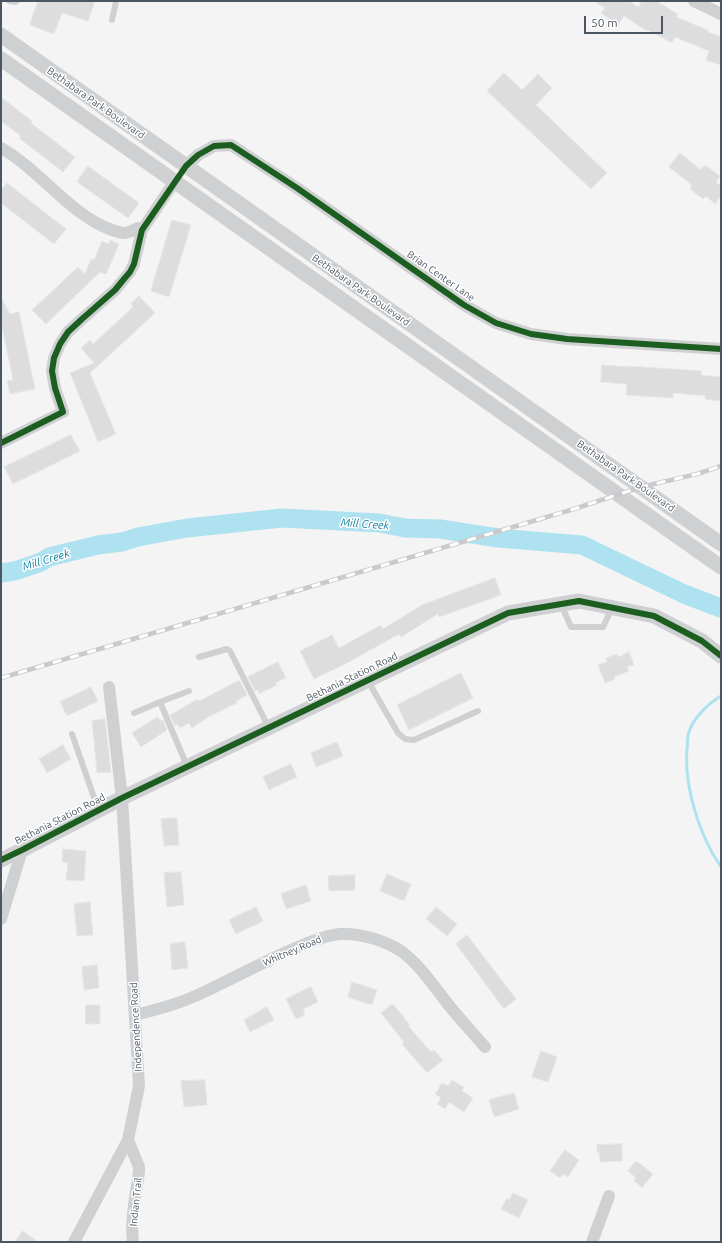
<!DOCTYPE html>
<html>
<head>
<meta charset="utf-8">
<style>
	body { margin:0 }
	#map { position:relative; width:722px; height:1243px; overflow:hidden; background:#f4f4f4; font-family:Ubuntu,sans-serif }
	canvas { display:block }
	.frame { position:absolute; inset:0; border:2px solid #4a5661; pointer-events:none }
	.scale { position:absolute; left:584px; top:16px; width:79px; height:18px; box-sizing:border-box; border:2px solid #4a5661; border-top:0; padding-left:5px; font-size:12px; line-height:14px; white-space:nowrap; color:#4a5661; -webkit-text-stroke:3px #fff; paint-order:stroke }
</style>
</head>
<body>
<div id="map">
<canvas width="722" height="1243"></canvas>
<div class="frame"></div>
<div class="scale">50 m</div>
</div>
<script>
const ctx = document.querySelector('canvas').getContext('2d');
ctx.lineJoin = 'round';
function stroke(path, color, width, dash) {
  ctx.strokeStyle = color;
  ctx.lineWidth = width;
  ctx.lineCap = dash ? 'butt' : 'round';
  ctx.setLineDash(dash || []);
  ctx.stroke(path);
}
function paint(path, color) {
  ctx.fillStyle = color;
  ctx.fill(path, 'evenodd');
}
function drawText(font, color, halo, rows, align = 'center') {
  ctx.font = font + ' Ubuntu,sans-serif';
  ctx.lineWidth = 3;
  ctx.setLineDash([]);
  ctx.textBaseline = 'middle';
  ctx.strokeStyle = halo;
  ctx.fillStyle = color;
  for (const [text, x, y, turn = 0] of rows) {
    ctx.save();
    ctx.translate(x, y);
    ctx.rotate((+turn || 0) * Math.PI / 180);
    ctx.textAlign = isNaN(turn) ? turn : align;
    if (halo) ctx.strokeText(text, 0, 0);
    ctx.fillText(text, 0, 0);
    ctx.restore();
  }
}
const stream = new Path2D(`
	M721 696C709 703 693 718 689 732 687 737 688 743 687 748 684 787 699 835 721 867`);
const river = new Path2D(`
	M1 573 15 571 41 562 49 557 98 545 122 542 138 537 187 528 282 518 379 523 405 528 440 529 498 538 582 545 684 594 721 608`);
const building = new Path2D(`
	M38 1H95L88 21 62 13 54 34 30 25Z
	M594 1H629L638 7 642 1H656L678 14 676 17 708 30V32L721 37V65L706 60 709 51 675 37 672 43 648 30 647 31 624 16 618 25 601 13 605 8Z
	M504 73 522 90 538 74 552 88 536 105 607 173 591 189 487 91Z
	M1 97 32 121 31 123 75 157 63 172 19 138 21 136 1 121Z
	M680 153 701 170 705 165 720 176 716 182 721 186V196L715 204 706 196 703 199 690 189 692 185 669 167Z
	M88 166 139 203 128 218 77 182Z
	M7 183 66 229 54 244 1 203V191Z
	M172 220 191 225 169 297 151 291Z
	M110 240 119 244 106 274 100 272 46 324 32 310 78 267 85 274 91 259 94 260 102 241 109 244Z
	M139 296 155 313 90 373 116 434 98 442 70 373 94 363 81 348 90 340 93 344 133 307 131 304Z
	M1 297 10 314 19 312 35 389 10 394 7 381 13 380 2 327 1 328Z
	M602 365 629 367V366L701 371V375L721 377V401L705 399 706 396 673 393V398L626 395 627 384 601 382Z
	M71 435 80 451 13 484 4 467Z
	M495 578 501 595 439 617 438 614 401 637 399 634 347 663 314 679 300 651 332 635 339 648 381 625 383 629 422 605Z
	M629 652 634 665 627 667 629 671 614 677 615 679 605 683 598 665 607 662 606 658 617 654 618 657Z
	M278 662 286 678 275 683 277 685 259 694 258 690 255 691 248 677Z
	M461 673 473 698 409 730 397 705Z
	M238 681H240L247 695 236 701 237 703 208 717 192 728 189 723 180 728 177 724 175 726 170 715 198 699 199 701Z
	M91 687 98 701 67 716 60 702Z
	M158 717 160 721 163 720 167 730 141 747 132 733Z
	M105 719 111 772 97 773 92 721Z
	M337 742 343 756 316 767 311 753Z
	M63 745 71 759 47 773 39 759Z
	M291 764 297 777 269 790 263 777Z
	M177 818 179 845 164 846 161 819Z
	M63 849 86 851 84 881 66 880 68 863 63 862Z
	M181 872 184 905 167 907 164 873Z
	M387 874 411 884 404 901 380 891Z
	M355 875V890L329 891 328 876Z
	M306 885 311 901 286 909 281 894Z
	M90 902 93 935 77 936 74 904Z
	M256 907 263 921 236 934 229 920Z
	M436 907 457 924 447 936 426 919Z
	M467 935 516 999 504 1009 456 944Z
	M185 942 188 968 172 970 170 944Z
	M97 965 99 988 84 990 82 967Z
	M352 982 377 990 372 1005 348 997Z
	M311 987 318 1002 303 1009 305 1015 296 1019 286 999Z
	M393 1004 410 1025 408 1026 431 1052 434 1050 443 1060 427 1073 402 1044 404 1042 381 1013Z
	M86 1005H100V1024H86Z
	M267 1007 274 1020 250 1032 244 1020Z
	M541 1051 557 1057 548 1082 532 1077Z
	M205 1080 207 1105 184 1107 181 1081Z
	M452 1080 464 1087 462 1091 473 1098 464 1112 449 1102 445 1109 437 1104 441 1098 435 1094 442 1083 448 1086Z
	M514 1093 519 1109 494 1117 489 1100Z
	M622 1144V1161L600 1162 599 1152 597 1153V1145Z
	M565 1150 579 1160 568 1177 563 1174 560 1178 550 1171Z
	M635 1162H638L653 1174 642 1188 634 1181 636 1178 628 1171Z
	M513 1193 528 1200 519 1218 501 1209 507 1198 509 1200Z
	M23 1231 38 1242H15Z`);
const service = new Path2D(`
	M9 1 15 2 17 1
	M112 20 116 1
	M561 604 571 627H603L612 608
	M199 657 227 649 230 651 269 728
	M368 681 398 733 405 739 414 740 478 711
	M160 702 189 691
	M134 713 160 702 187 766
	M72 734 98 809`);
const minor = new Path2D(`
	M694 1 721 14
	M1 148C40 170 70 215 112 230 116 231 120 233 124 233 129 233 134 230 138 228L142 230
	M186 166 198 155 214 146 231 145 297 188 464 305 496 323 531 334 567 339 721 349
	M1 443 63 412 55 388 52 371 54 358 60 344 68 332 82 319 115 290 130 272 134 264 142 230 175 181
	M1 919 22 850
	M135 1015C159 1009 182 1003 204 992 233 978 262 963 291 950 307 943 323 936 340 934 360 933 384 940 401 951 420 965 433 985 447 1003 459 1018 472 1032 485 1047
	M128 1140 139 1167V1172C136 1195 130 1219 133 1242
	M74 1242 128 1140 139 1086 122 798 109 687
	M592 1242 609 1196`);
const tertiary = new Path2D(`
	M1 35 721 544
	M1 59 721 567
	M1 860 22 850 122 798 508 613 579 601 654 616 702 641 721 656`);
const rail = new Path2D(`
	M1 678 574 509 641 487 697 474 721 466`);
const cycleway = new Path2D(`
	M1 443 63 412 55 388 52 371 54 358 60 344 68 332 82 319 115 290 124 279 130 272 134 264 142 230 186 166 198 155 214 146 231 145 297 188 464 305 496 323 531 334 567 339 721 349
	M1 860 22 850 122 798 508 613 579 601 654 616 702 641 721 656`);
const streetNames = [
	["Bethabara Park Boulevard",96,103,35],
	["Brian Center Lane",441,276,35],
	["Bethabara Park Boulevard",361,290,35],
	["Bethabara Park Boulevard",626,476,35],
	["Bethania Station Road",352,677,-26],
	["Bethania Station Road",60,819,-27],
	["Whitney Road",292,951,-23],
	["Independence Road",136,1027,-93],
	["Indian Trail",136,1202,-84]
];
const waterNames = [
	["Mill Creek",365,524,4],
	["Mill Creek",46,560,-17]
];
stroke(stream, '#aee2f0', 3);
stroke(river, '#aee2f0', 19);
paint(building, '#ddddde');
stroke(building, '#e5e6e7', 1);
stroke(service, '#ced0d2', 6);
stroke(minor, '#ced0d2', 12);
stroke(tertiary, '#ced0d2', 15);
stroke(rail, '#c9cacc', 4.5);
stroke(rail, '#fff', 3, [9]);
stroke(cycleway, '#1b5e20', 6);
drawText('10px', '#4a5661', '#fff', streetNames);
drawText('italic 11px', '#0c7c9b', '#fff', waterNames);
</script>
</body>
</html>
